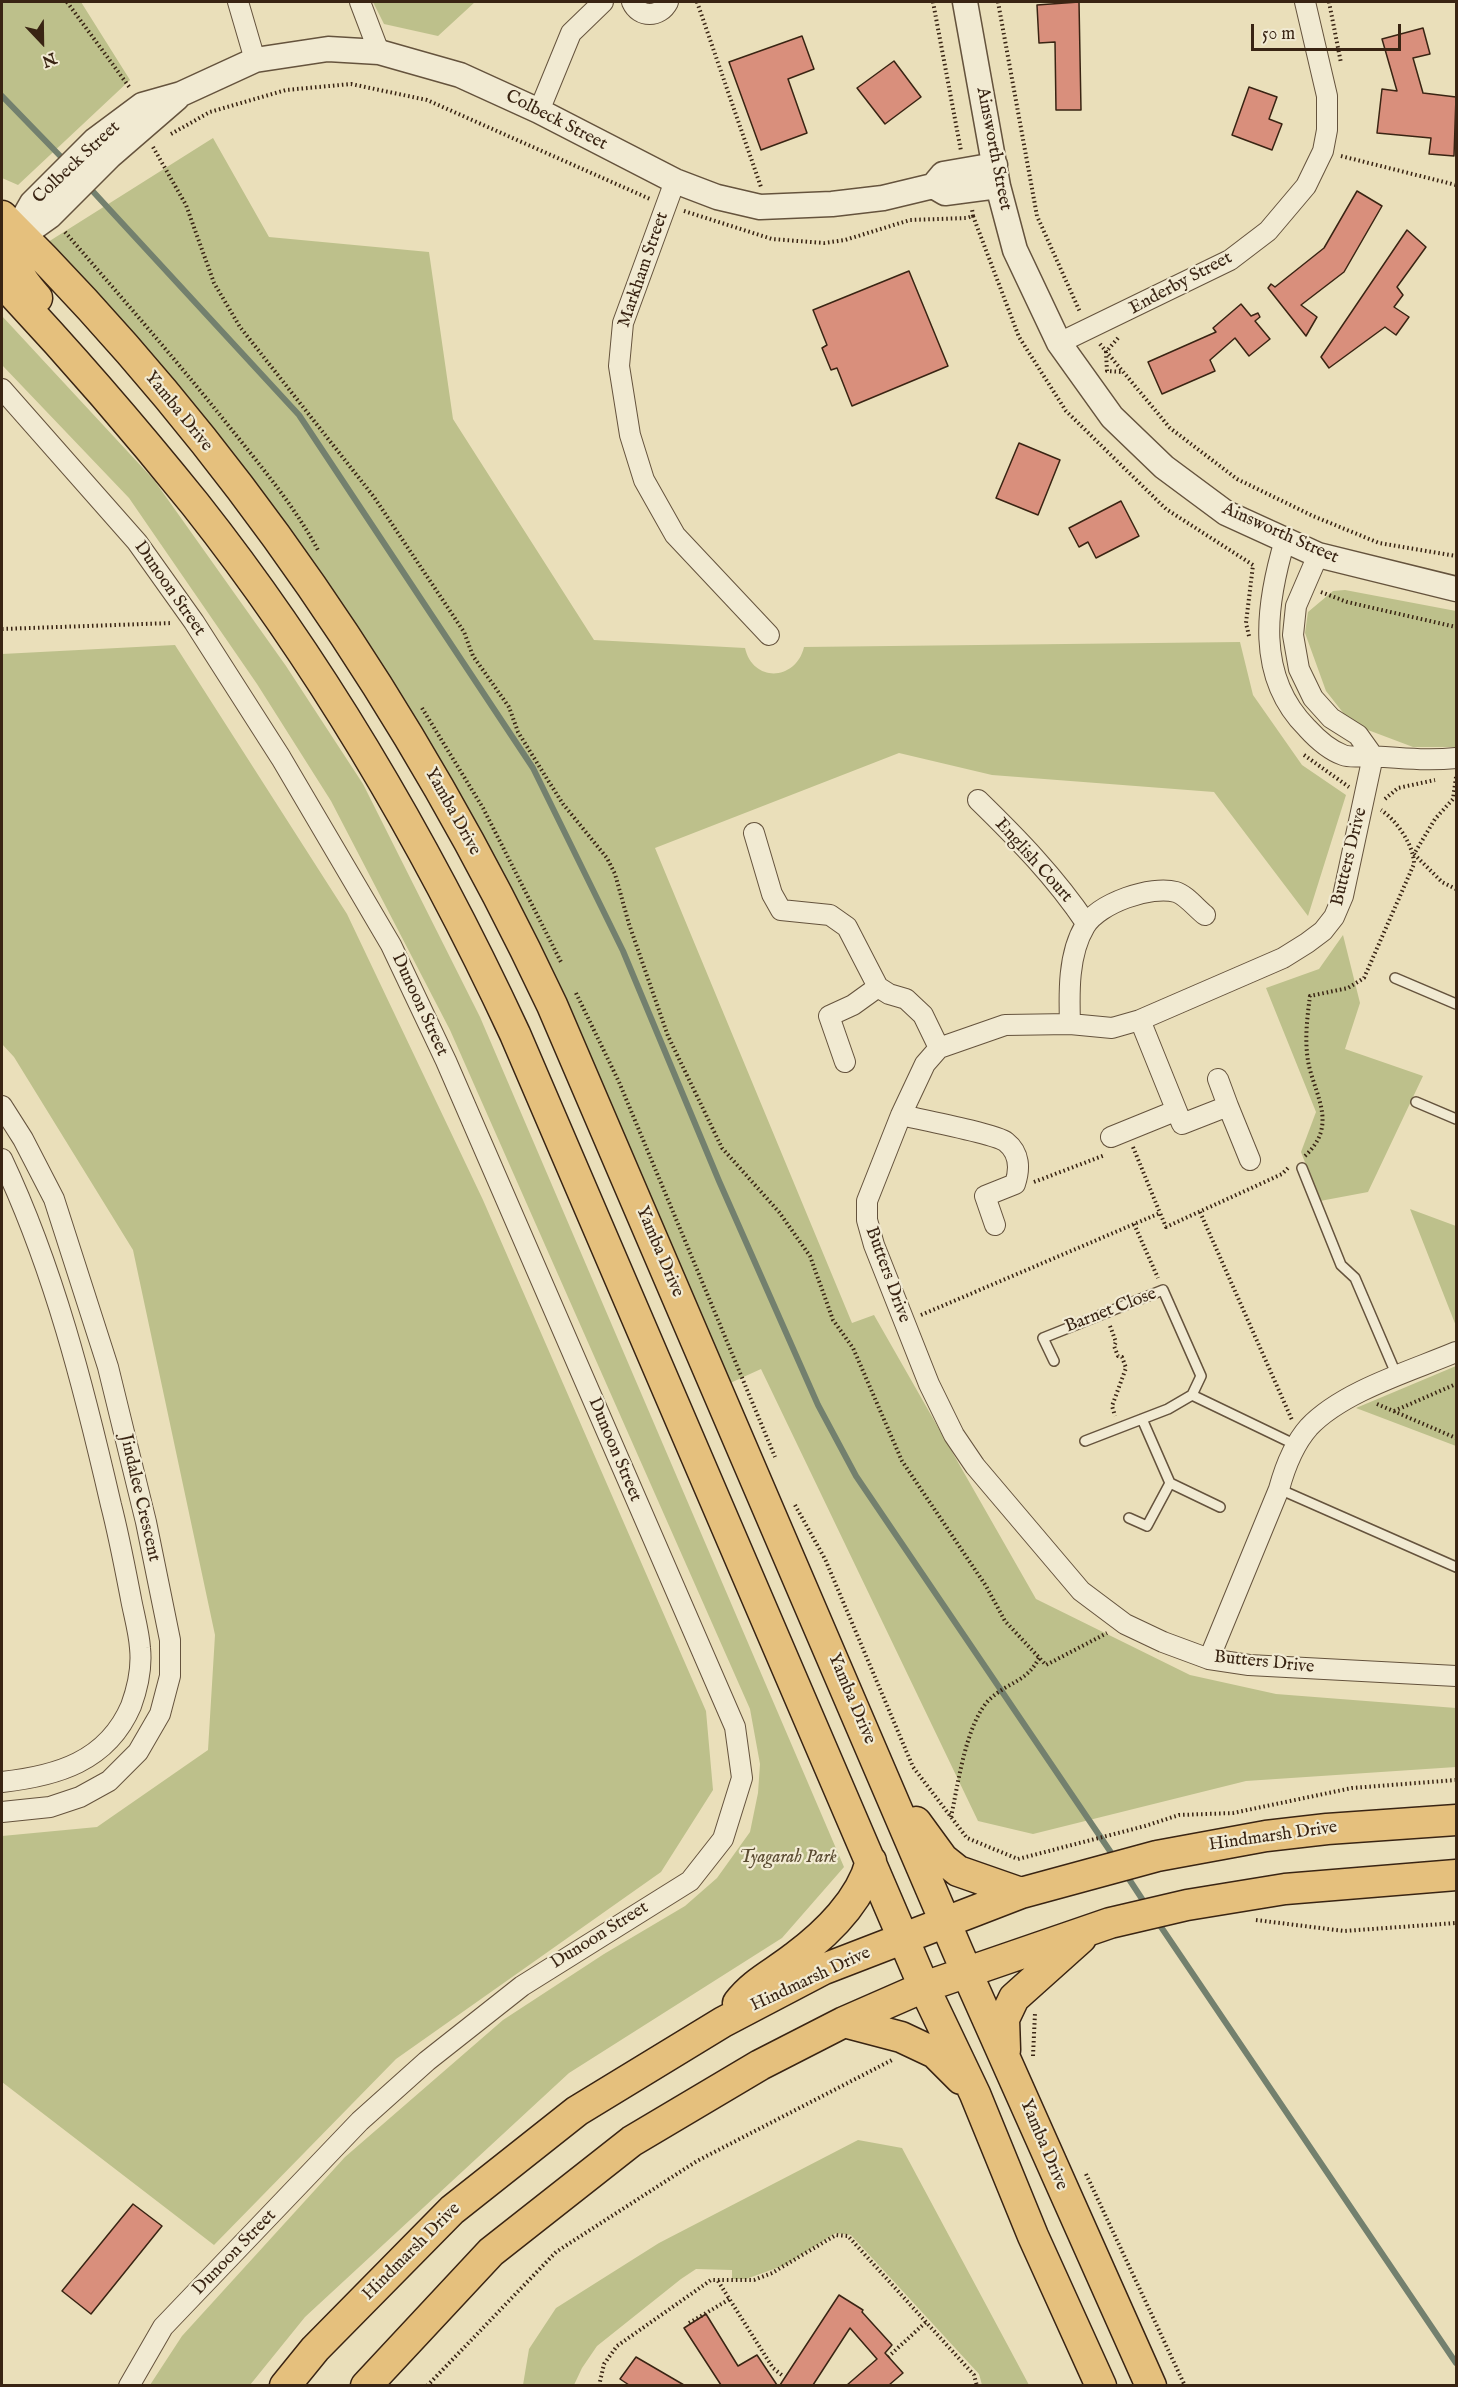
<!DOCTYPE html>
<html>
<head>
<meta charset="utf-8">
<style>
	body { margin:0 }
	#map { position:relative; width:1458px; height:2387px; overflow:hidden; background:#eadfba; font-family:"IM FELL English",serif }
	canvas { display:block }
	.frame { position:absolute; inset:0; border:3px solid #392413; pointer-events:none }
	.north { position:absolute; left:12px; top:12px; width:60px; height:60px; -webkit-text-stroke:4px #f1ead2; paint-order:stroke; rotate:158deg; font-size:16px; font-weight:700; line-height:24px; text-align:center; color:#392413 }
	.north::after { content:''; display:block; margin:auto; width:21px; height:27px; background:#392413; clip-path:polygon(50% 0,100% 100%,50% 72%,0 100%) }
	.scale { position:absolute; left:1251px; top:24px; width:150px; height:27px; box-sizing:border-box; border:3px solid #392413; border-top:0; padding-left:8px; font-size:18px; line-height:21px; white-space:nowrap; color:#392413; -webkit-text-stroke:4px #f1ead2; paint-order:stroke }
</style>
</head>
<body>
<div id="map">
<canvas width="1458" height="2387"></canvas>
<div class="frame"></div>
<div class="north">N</div>
<div class="scale">50 m</div>
</div>
<script>
const ctx = document.querySelector('canvas').getContext('2d');
ctx.lineJoin = 'round';
function paint(path, color) {
  ctx.fillStyle = color;
  ctx.fill(path, 'evenodd');
}
function stroke(path, color, width, dash) {
  ctx.strokeStyle = color;
  ctx.lineWidth = width;
  ctx.lineCap = dash ? 'butt' : 'round';
  ctx.setLineDash(dash || []);
  ctx.stroke(path);
}
function drawText(font, color, halo, rows, align = 'center') {
  ctx.font = font + ' "IM FELL English",serif';
  ctx.lineWidth = 4.5;
  ctx.setLineDash([]);
  ctx.textBaseline = 'middle';
  ctx.strokeStyle = halo;
  ctx.fillStyle = color;
  for (const [text, x, y, turn = 0] of rows) {
    ctx.save();
    ctx.translate(x, y);
    ctx.rotate((+turn || 0) * Math.PI / 180);
    ctx.textAlign = isNaN(turn) ? turn : align;
    if (halo) ctx.strokeText(text, 0, 0);
    ctx.fillText(text, 0, 0);
    ctx.restore();
  }
}
const green = new Path2D(`
	M2 2H81L130 80 18 185 2 178Z
	M373 2H475L438 36 384 24Z
	M213 138 269 237 429 252 453 419 594 640 745 648C753 683 796 681 804 647L1240 642 1253 695 1302 765 1346 795 1308 916 1214 792 992 775 899 753 655 848 852 1323 874 1315 1036 1599 1190 1675 1276 1694 1456 1708V1767L1246 1781 1033 1834 978 1821 761 1369 728 1384 384 673 220 438 48 242Z
	M2 316 154 480 286 666 363 784 480 1017 844 1867 782 1938 569 2073 305 2317 250 2385H150L182 2336 345 2157 503 2020 604 1954 685 1906 717 1878 750 1832 758 1793 760 1764 750 1709 450 1030 331 801 257 684 129 498 2 365Z
	M1345 590 1456 611V747H1413L1352 724 1326 691 1305 633 1308 612 1333 591Z
	M175 645 347 914 483 1200 706 1711 713 1790 661 1872 396 2059 214 2245 2 2082V1836L97 1827 208 1750 215 1635 133 1250 14 1057 2 1044V654Z
	M1343 935 1360 1003 1345 1049 1423 1076 1368 1192 1320 1201 1301 1152 1316 1112 1266 988 1319 969Z
	M1410 1209 1456 1226V1326Z
	M1456 1366V1446L1356 1408Z
	M858 2140 902 2148 1029 2385H982L979 2374 851 2235 836 2233 785 2265 746 2279H732V2270L696 2269 681 2279 597 2346 582 2368 574 2385H523L529 2349 556 2308 659 2243Z`);
const stream = new Path2D(`
	M2 96 66 162
	M87 185 299 415 533 768 623 951 719 1181 818 1405 856 1476 1114 1857
	M1125 1873 1146 1905
	M1157 1921 1456 2363`);
const building = new Path2D(`
	M1079 2 1081 110H1056L1055 42 1039 43 1037 5Z
	M1423 28 1430 54 1413 58 1423 93 1456 97 1454 156 1429 154 1431 138 1377 133 1382 89 1397 91 1382 39Z
	M802 36 814 69 788 79 807 133 761 150 729 62Z
	M894 61 921 97 885 124 857 88Z
	M1249 87 1277 97 1269 119 1282 124 1272 150 1232 135Z
	M1357 191 1382 206 1344 272 1301 305 1317 317 1306 336 1268 288 1271 284 1275 287 1324 248Z
	M1407 230 1426 247 1397 287 1403 295 1394 307 1409 317 1396 335 1385 327 1329 368 1321 357Z
	M909 271 948 366 852 406 837 368 831 370 822 348 827 345 813 310Z
	M1241 304 1251 316 1258 313 1260 317 1255 321 1270 339 1249 356 1235 338 1210 360 1215 371 1162 394 1148 362 1216 332 1213 328Z
	M1019 443 1060 460 1038 515 996 498Z
	M1121 501 1139 536 1096 558 1088 542 1079 547 1069 528Z
	M133 2204 162 2226 91 2314 62 2291Z
	M839 2295 863 2310 862 2312 892 2345 885 2353 903 2373 889 2385H847L877 2359 850 2328 813 2385H780Z
	M706 2314 738 2366 757 2355 777 2385H721L684 2328Z
	M636 2357 684 2385H629L620 2379Z`);
const path = new Path2D(`
	M67 2 130 88
	M697 2 761 187
	M933 2 961 151
	M998 2 1037 216 1080 312
	M1329 2 1341 63
	M171 134 210 112 286 90 351 84 427 100 650 199
	M153 147 186 205 214 283 240 327 374 497 464 632 473 656 509 707 518 732 544 774 563 804 607 858 615 874 629 924 668 1036 722 1148 779 1212 810 1256 833 1320 853 1348 902 1461 986 1586 1005 1621 1046 1665 1107 1633
	M1341 156 1456 185
	M684 211 772 239 824 243 845 240 910 220 967 218 973 216 972 209
	M973 216 1019 337 1066 411 1166 509 1253 565
	M65 232C121 297 178 362 232 430 263 469 296 508 319 552
	M1118 338 1106 352 1107 371 1122 372
	M1100 344 1170 428 1237 479 1313 516 1379 543 1456 556
	M1321 592 1347 602 1456 627
	M2 629 172 623
	M1249 636 1246 623 1253 565
	M422 708 483 808 562 964
	M1304 755 1349 787
	M1456 777 1453 799 1435 819 1414 854 1442 882 1456 889
	M1385 799 1398 788 1435 780
	M576 993 619 1082 775 1457
	M1133 1147 1160 1213
	M1305 1156C1337 1126 1317 1099 1309 1066 1304 1043 1307 1019 1310 996L1348 988 1364 978 1414 864C1414 845 1396 820 1381 810
	M1034 1182 1105 1155
	M1200 1212 1292 1420
	M1134 1224 1158 1278
	M921 1315 1160 1213 1166 1227 1282 1174 1289 1167
	M1110 1326 1116 1342 1114 1346 1118 1356 1122 1357 1126 1368 1112 1406 1115 1416
	M1377 1404 1456 1438
	M1394 1411 1456 1384
	M795 1505 825 1559 913 1767 967 1838 1018 1859 1145 1826 1179 1815 1233 1813 1352 1788 1456 1780
	M951 1817C958 1785 966 1722 990 1699 1008 1682 1027 1682 1039 1658
	M1256 1920 1344 1931 1456 1923
	M1033 2056 1035 2013
	M1086 2174 1185 2386
	M718 2281 773 2368 783 2376
	M689 2323 730 2299
	M888 2357 926 2322
	M427 2386 556 2252 697 2161 892 2060
	M599 2386 604 2364 617 2346 711 2280H754L772 2273 836 2235 848 2236 974 2375 977 2386`);
const service = new Path2D(`
	M1395 978 1456 1004
	M1416 1102 1456 1119
	M1302 1168 1341 1265 1355 1278 1397 1376
	M1054 1361 1043 1338 1163 1290 1201 1376 1192 1395 1296 1445
	M1085 1441 1168 1409 1192 1395
	M1170 1483 1220 1507
	M1279 1489 1456 1567
	M1129 1518 1147 1526 1170 1483 1142 1419`);
const minor = new Path2D(`
	M238 2 255 60
	M360 2 379 52
	M632 2C639 18 660 18 668 2
	M539 111 571 33 603 2
	M675 181 623 323 619 366 630 435 644 480 675 535 769 635
	M1059 343 1230 260 1268 231 1306 186 1323 151 1327 130V96L1305 2
	M2 389 137 542 194 622 281 758 391 945 446 1061 735 1727 742 1778 723 1839 690 1881 522 1986 427 2061 360 2121 163 2327 129 2386
	M1285 540C1266 604 1255 676 1307 728 1317 739 1329 750 1343 755 1351 758 1362 756 1370 756 1400 758 1427 761 1456 758
	M1318 555 1296 606 1293 635 1299 669 1313 698 1331 718 1358 735 1373 756 1343 896 1334 917 1323 931 1307 943 1283 958 1140 1020 1112 1028 1070 1024 1005 1025 939 1048 925 1064 901 1115 867 1201V1220L874 1245 929 1384 954 1435 975 1466 1081 1591 1125 1624 1163 1642 1209 1659 1249 1665 1456 1676
	M978 800C1018 839 1055 877 1086 923
	M754 833 772 894 781 910 830 915 847 927 878 987 889 994 906 999 923 1015 939 1048
	M1140 1020 1182 1124 1228 1106 1250 1160
	M1070 1024C1069 993 1068 954 1085 926 1099 903 1151 885 1176 892 1186 895 1197 909 1205 915
	M845 1062 829 1016 853 1005 878 987
	M1218 1079 1228 1106
	M2 1106 23 1139 54 1199 108 1367 146 1522 170 1640V1676L160 1714 138 1752 109 1781 80 1797 50 1807 2 1812
	M901 1115C918 1119 996 1134 1006 1142 1020 1153 1020 1169 1015 1184L985 1196 995 1225
	M1111 1137 1175 1111
	M2 1159C54 1269 84 1388 111 1505 119 1536 125 1568 131 1599 134 1615 139 1632 140 1648 142 1667 138 1687 131 1706 107 1762 56 1776 2 1782
	M1209 1659 1279 1489C1285 1467 1293 1445 1309 1427 1343 1391 1411 1371 1456 1352`);
const tertiary = new Path2D(`
	M965 2 998 186 1015 250 1059 343 1112 417 1164 467 1226 513 1318 555 1456 589
	M933 186 945 193 998 186
	M16 231 32 203 95 140 142 105 181 94 255 60 328 49 379 52 460 75 539 111 675 181 717 197 760 207 832 204 883 198 933 186 943 174 995 165
	M22 236 50 216 110 156 177 98`);
const primary = new Path2D(`
	M2 216C231 442 415 714 552 1005L967 1973 1151 2386
	M16 231C10 263 15 273 37 298
	M2 282C69 353 133 427 195 504 323 666 428 847 515 1034L924 1987 975 2094 1033 2236 1101 2386
	M916 1822 943 1859 958 1871 1021 1893
	M738 2003C754 1982 775 1973 795 1957 826 1934 861 1900 871 1861
	M844 2022 901 2037 935 2053 961 2079
	M1005 2050 1004 2019 1014 1998 1081 1938
	M285 2386 315 2349 452 2210 577 2111 723 2022 824 1969 1021 1893 1157 1856 1266 1836 1327 1829 1456 1820
	M366 2386 491 2252 632 2141 760 2065 844 2022 924 1987 1110 1923 1187 1905 1285 1889 1456 1875`);
const streetNames = [
	["Colbeck Street",556,121,27],
	["Ainsworth Street",993,149,79],
	["Colbeck Street",77,163,-43],
	["Markham Street",644,270,-71],
	["Enderby Street",1181,284,-28],
	["Yamba Drive",178,412,51],
	["Ainsworth Street",1280,534,24],
	["Dunoon Street",169,589,55],
	["Yamba Drive",452,812,61],
	["Butters Drive",1350,857,-76],
	["English Court",1033,861,48],
	["Dunoon Street",419,1005,65],
	["Yamba Drive",659,1252,67],
	["Butters Drive",887,1275,70],
	["Barnet Close",1111,1311,-21],
	["Dunoon Street",614,1450,67],
	["Jindalee Crescent",139,1498,77],
	["Butters Drive",1264,1663,6],
	["Yamba Drive",851,1699,67],
	["Hindmarsh Drive",1273,1837,-8],
	["Dunoon Street",600,1936,-32],
	["Hindmarsh Drive",811,1980,-25],
	["Yamba Drive",1043,2145,67],
	["Hindmarsh Drive",412,2252,-45],
	["Dunoon Street",235,2253,-46]
];
const parkNames = [
	["Tyagarah Park",788,1858]
];
paint(green, '#bdc08b');
stroke(stream, '#73806e', 6);
paint(building, '#d98f7c');
stroke(building, '#392413', 1.5);
stroke(service, '#65533d', 12);
stroke(minor, '#65533d', 22);
stroke(tertiary, '#65533d', 27);
stroke(primary, '#392413', 33);
stroke(path, '#392413', 4, [1.5, 3]);
stroke(service, '#f1ead2', 9);
stroke(minor, '#f1ead2', 20);
stroke(tertiary, '#f1ead2', 24);
stroke(primary, '#e5c07d', 30);
drawText('18px', '#392413', '#f1ead2', streetNames);
drawText('italic 18px', '#5a4b31', '#f1ead2', parkNames);
</script>
</body>
</html>
